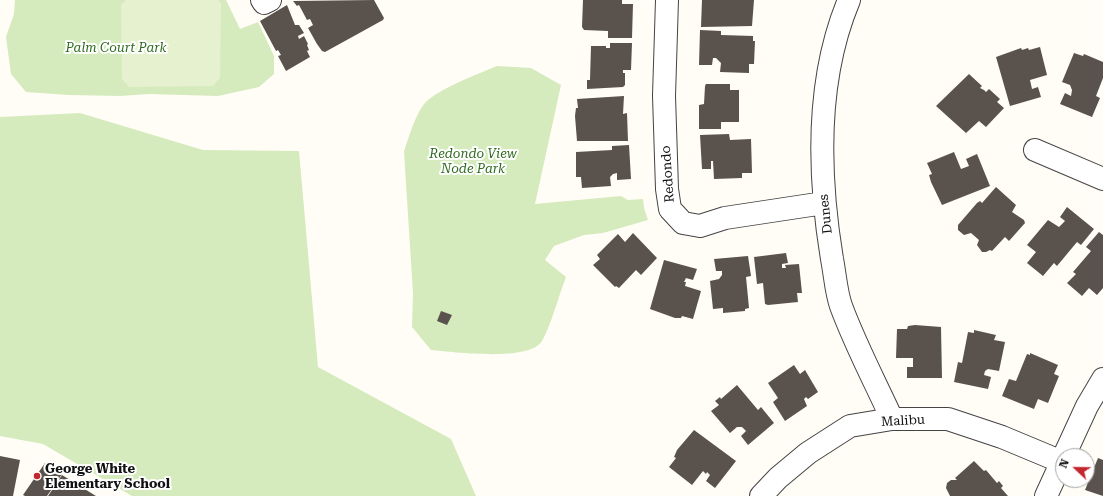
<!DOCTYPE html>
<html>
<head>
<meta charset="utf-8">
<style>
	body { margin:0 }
	#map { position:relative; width:1103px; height:496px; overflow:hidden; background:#fffdf5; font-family:"Roboto Serif",serif }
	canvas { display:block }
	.north { position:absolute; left:1055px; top:448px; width:40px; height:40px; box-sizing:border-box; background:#fff; border:1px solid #a0a0a0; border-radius:50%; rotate:292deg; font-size:11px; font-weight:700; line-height:16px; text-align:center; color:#111 }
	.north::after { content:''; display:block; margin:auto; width:14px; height:18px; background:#c4262e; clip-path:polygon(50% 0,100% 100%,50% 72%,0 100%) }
</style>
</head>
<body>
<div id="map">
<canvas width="1103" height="496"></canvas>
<div class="north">N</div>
</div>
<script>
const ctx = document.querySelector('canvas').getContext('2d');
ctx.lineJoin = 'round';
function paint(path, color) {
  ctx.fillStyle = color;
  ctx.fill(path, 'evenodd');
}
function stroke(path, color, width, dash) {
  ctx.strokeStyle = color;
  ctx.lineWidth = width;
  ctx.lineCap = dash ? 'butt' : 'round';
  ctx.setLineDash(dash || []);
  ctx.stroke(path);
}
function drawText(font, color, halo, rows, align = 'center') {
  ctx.font = font + ' "Roboto Serif",serif';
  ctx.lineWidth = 4;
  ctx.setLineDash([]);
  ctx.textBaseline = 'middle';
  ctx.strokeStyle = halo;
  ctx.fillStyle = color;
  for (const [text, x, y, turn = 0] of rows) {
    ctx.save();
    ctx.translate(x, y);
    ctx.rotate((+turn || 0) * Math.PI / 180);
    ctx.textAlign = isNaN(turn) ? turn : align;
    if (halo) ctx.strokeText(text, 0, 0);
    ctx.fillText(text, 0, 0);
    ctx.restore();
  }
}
const green = new Path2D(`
	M15 0H226L240 29 258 22 274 56V74L259 87 218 96 149 94 120 96 69 95 26 92 11 74 6 37 14 14Z
	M497 66 531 68 561 85 535 204 621 196 628 200 643 199 644 208 648 220 603 233 584 235 554 246 545 260 566 277C559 295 551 325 542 341 529 362 454 352 431 350L412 327 413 293 404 152C408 139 416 113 425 103 438 89 478 74 497 66Z
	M80 113 203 150 299 151 318 367 451 439 476 496H132L43 444 0 436V117Z`);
const pitch = new Path2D(`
	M126 0H218L221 3 220 78 213 86 129 87 122 79 121 5Z`);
const building = new Path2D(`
	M374 0 384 18 383 20 325 52 322 51 317 44 308 28 313 25 310 19 307 20 299 5 297 6 293 1Z
	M583 0H622V4H633L632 38H608V31L584 30 582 27Z
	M702 0H754L752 26 701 27Z
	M287 5 295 25H299L304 33 298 36 299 39 304 36 308 44 307 45 309 50 307 51 310 57 286 71 278 56 281 55 278 50 276 51 260 21Z
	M700 30 721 31V35L753 36V41H755L754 64H749V73L720 72 721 63 716 58H713L712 65H699Z
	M610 43H632L631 70H623V73H625V85L623 87 587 89V80H590L591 46H606V48H610Z
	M1040 47 1047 75 1030 80 1032 89 1038 87 1041 97 1010 106 996 57 1021 48 1022 50 1028 48 1029 50Z
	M1074 53 1083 56 1084 54 1103 62V78L1096 96 1100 98 1092 117 1060 104 1065 93 1071 96 1072 90 1070 85 1062 82Z
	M969 74 982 86 980 88 984 90 986 92 989 89 1000 99 997 102 1004 108 986 127 979 121 966 133 936 106Z
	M706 84H730V90H739V122H721V129H699V105L704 104 705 86Z
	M624 96 623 114 627 113 628 141H577L575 116 576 108H578L577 99Z
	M729 134 730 140 751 139 752 173H742V178L714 179 713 161H711V169H702L700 135Z
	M629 145 631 179 617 180V173L613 174 610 177 611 186 582 188 581 177H576V152L612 150V146Z
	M954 152 961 169 969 166 966 159 977 154 990 186 942 205 931 182 929 175 932 174 927 163Z
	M996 187 1016 205 1012 212 1024 220 1025 223 1009 241 1005 237 992 251 990 250 986 252H982L977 245 979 240 971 233 964 235 958 230V225L977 203 980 201 982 203Z
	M1067 207 1094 229 1081 245 1077 242 1057 266 1054 263 1043 276 1027 263 1036 252 1027 245 1048 220 1059 227 1065 221 1060 217Z
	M1099 232 1103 235V288L1097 295 1089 288 1082 296 1067 283 1076 274 1073 272 1091 251 1086 247Z
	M633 233 657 258 641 275 636 270 619 288 616 286 615 287 593 265 600 259 597 255 618 234 625 242Z
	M786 253 788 263 782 264V268H786L785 265 799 264 802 293H797L798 302 768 305 765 304 763 283 757 284 754 257Z
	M748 256 751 276 746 277 749 308 745 309V311L723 313V308L713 309 710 281 719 279 722 275V271H716L714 259Z
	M664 260 697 269 693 280 686 278 684 282H686L685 286 701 291 693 319 682 316 681 318H675L650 309Z
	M441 311 452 315 447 325 437 321Z
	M915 325 941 327 942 378H907V367H913V358H896L897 329H907L908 326Z
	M974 330 996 335 994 340 1005 342 999 371 988 369 985 371 984 375 991 377 988 389 954 382 958 362 962 363 968 332 974 333Z
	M1030 353 1058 365 1054 374 1059 376 1048 403 1038 399 1034 409 1002 396 1009 379 1016 381 1027 354 1030 355Z
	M794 365 800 374 805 370 818 392 808 399 806 397 804 399 807 406 785 421 773 402 778 398 768 383Z
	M737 385 758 410 761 407 774 423 748 445 741 436 746 431 742 427H737L730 433 711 411 719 405 715 401 720 397 721 399Z
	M694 430 736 461 715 488 706 481 710 475 707 472 706 474 703 471 692 485 669 467 676 458 674 457 677 450Z
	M0 456 20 460 13 496H0Z
	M1098 458 1103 460V496L1085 490Z
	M974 461 984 471 986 470 997 483 999 481 1003 486 1001 488 1008 496H950L946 488 947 483 951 480H957L955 478Z
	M45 463 62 474 47 496H25L23 495Z
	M62 475 96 496H48Z`);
const minor = new Path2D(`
	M262 0 264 3 270 0
	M667 0 664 96 667 189 670 209 683 223 700 226 725 218 824 203
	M849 0C815 81 818 174 832 259 835 274 836 292 841 306 855 344 875 382 892 419
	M1035 150 1103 179
	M1064 456 1087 406 1103 379
	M761 496 778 478 808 453 850 426 892 419H948L1002 437 1062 462
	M1046 496 1063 459`);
const markers = [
	[37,476,4,"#c4262e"]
];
const parkNames = [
	["Palm Court Park",116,48],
	["Redondo View",473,154],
	["Node Park",473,169]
];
const streetNames = [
	["Redondo",668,174,-94],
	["Dunes",826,214,-96],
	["Malibu",903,421,-3]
];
const poiNames = [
	["George White",45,469],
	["Elementary School",45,484]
];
paint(green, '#d5ebbd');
paint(pitch, '#e6f2cf');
paint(building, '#5a524d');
stroke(minor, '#444', 24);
stroke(minor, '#fff', 22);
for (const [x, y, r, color] of markers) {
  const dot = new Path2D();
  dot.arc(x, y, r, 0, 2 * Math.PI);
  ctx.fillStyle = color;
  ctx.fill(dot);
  stroke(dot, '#fff', 1.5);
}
drawText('italic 13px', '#2f6b1f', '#fff', parkNames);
drawText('13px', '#111', '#fff', streetNames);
drawText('bold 13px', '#111', '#fff', poiNames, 'left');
</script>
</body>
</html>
